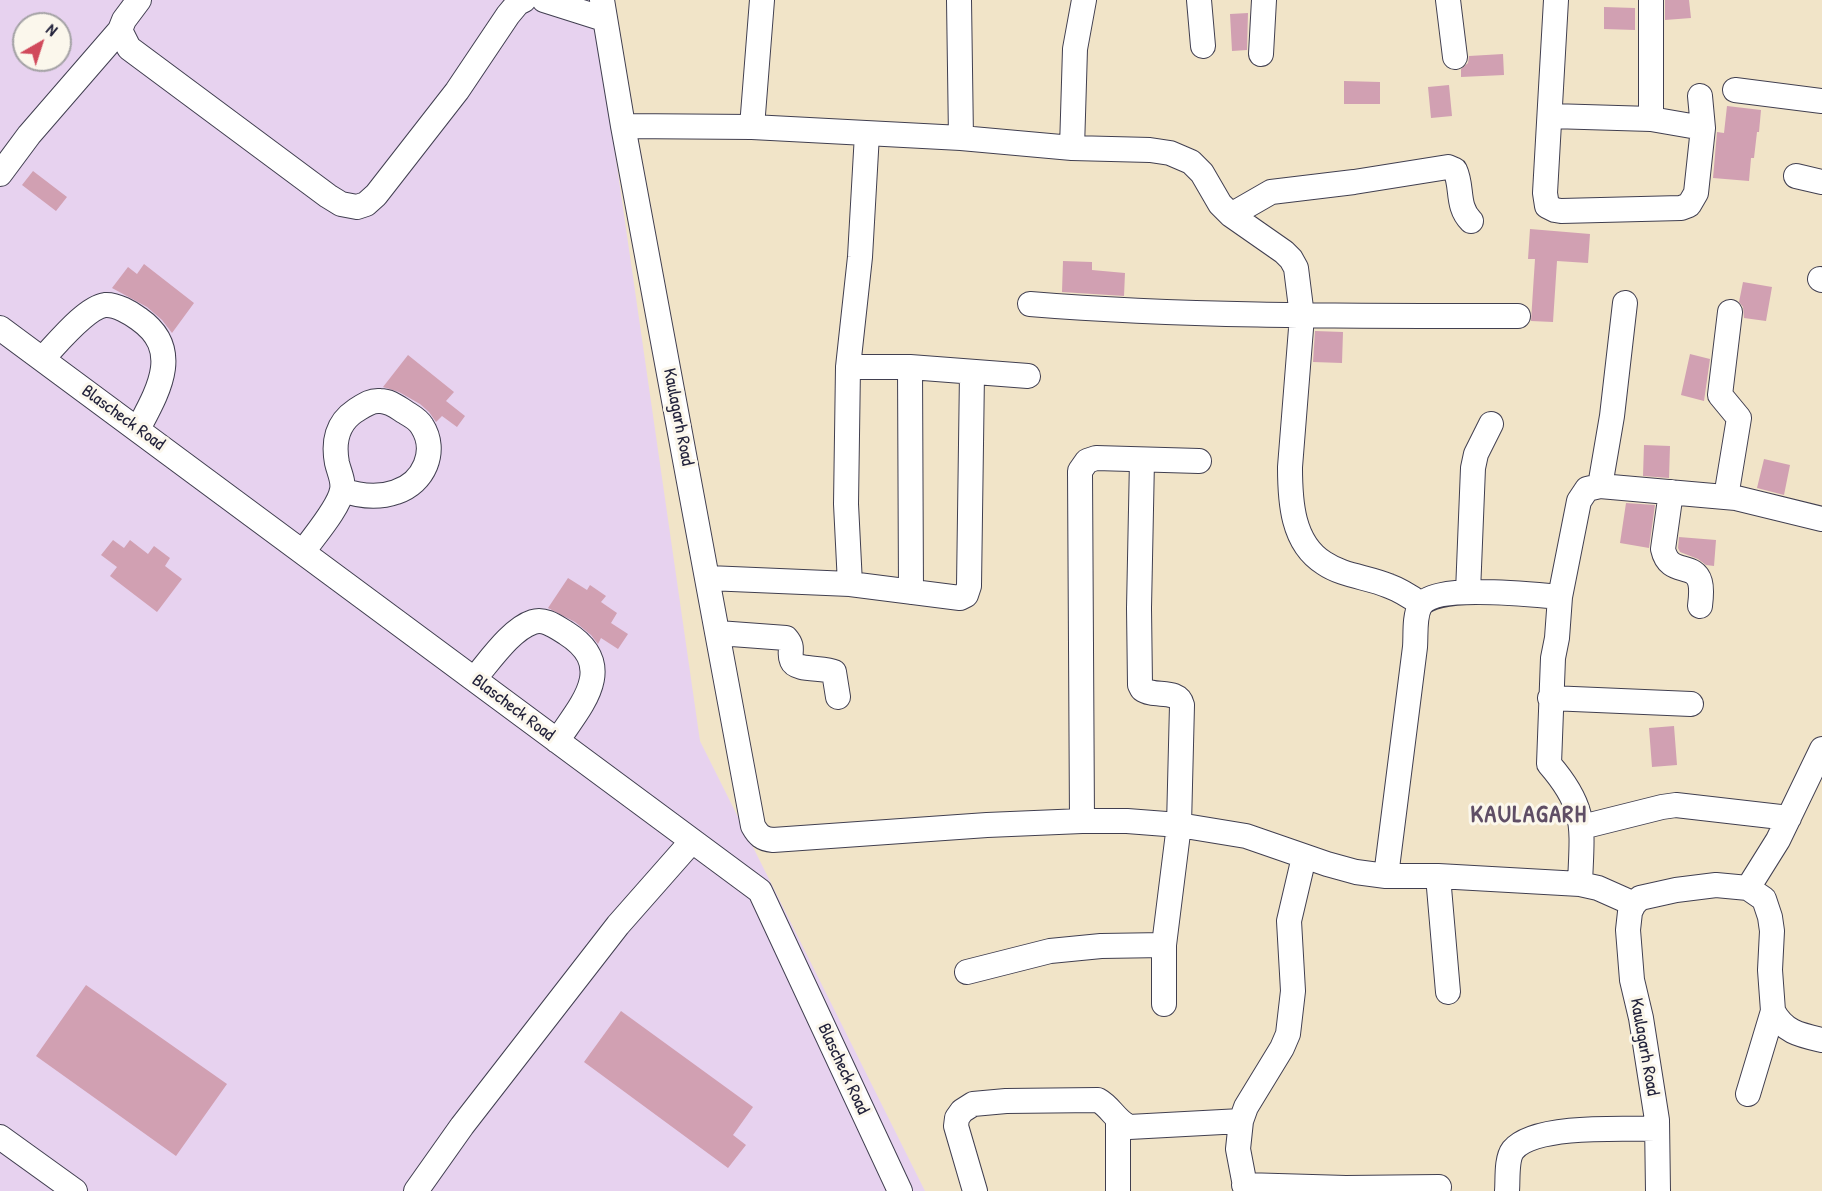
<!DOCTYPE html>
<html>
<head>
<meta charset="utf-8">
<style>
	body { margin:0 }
	#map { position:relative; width:1822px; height:1191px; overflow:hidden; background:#f1e4c8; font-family:"Patrick Hand",sans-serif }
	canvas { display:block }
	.north { position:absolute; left:12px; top:12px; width:60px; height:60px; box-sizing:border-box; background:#fbf7ec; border:2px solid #a4a2a5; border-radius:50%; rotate:39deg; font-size:16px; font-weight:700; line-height:24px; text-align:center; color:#22223b }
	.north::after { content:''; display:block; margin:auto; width:21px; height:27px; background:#d1495b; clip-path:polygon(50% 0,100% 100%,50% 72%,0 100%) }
</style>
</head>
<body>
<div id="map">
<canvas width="1822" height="1191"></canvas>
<div class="north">N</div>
</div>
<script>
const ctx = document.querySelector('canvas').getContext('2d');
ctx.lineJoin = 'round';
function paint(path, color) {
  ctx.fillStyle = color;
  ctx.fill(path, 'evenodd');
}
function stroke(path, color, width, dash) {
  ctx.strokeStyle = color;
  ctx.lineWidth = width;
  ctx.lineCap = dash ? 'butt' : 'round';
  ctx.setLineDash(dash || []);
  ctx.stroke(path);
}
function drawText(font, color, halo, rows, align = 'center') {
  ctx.font = font + ' "Patrick Hand",sans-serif';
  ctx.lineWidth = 6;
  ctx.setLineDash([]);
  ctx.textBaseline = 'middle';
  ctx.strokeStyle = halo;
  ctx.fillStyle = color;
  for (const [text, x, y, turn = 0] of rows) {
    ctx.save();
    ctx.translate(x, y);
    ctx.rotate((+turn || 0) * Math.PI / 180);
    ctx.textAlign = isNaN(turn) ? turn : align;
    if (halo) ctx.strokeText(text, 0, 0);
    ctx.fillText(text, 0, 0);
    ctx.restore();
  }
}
const built = new Path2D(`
	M0 0H593L700 741 925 1191H0ZM24 24H60V60H24Z`);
const building = new Path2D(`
	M1665 0H1689L1691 18 1665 20Z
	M1604 7 1635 8V30L1604 29Z
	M1248 13 1247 50 1232 51 1230 14Z
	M1503 54 1504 75 1461 77V69L1468 63 1469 56Z
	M1344 81 1380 82V104H1344Z
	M1449 85 1452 116 1431 118 1428 87Z
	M1727 106 1761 110 1759 132H1757L1754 158H1751L1749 181 1713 178 1717 132 1724 133Z
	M33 171 67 197 56 211 22 185Z
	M1530 229 1590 234 1588 263 1557 261 1553 322 1531 321 1535 259H1528Z
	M1063 261 1092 262V270L1125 273 1124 296 1062 292Z
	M144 264 194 303 172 333 162 320 147 307 112 288 128 267 137 274Z
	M1743 282 1772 287 1766 321 1744 318 1743 307 1739 302Z
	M1315 331 1343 332 1342 363 1313 362Z
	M1690 354 1710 359 1704 401 1681 395Z
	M408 355 454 392 446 401 465 416 457 427 442 416 436 422 429 412 420 404 399 392 383 387Z
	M1644 445 1670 446 1669 478 1643 476Z
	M1764 459 1790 465 1784 495 1757 488Z
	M1626 503 1655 505 1649 548 1620 543Z
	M1679 537 1716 540 1714 566 1706 565 1698 559 1680 552 1678 548Z
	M113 540 124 548 130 540 148 554 154 546 170 558 165 566 182 579 157 612 110 576 117 567 101 555Z
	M568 578 587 590 590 585 606 596 601 602 617 613 611 623 628 634 618 649 601 638 598 644 591 635 575 622 548 608Z
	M1674 726 1677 765 1652 767 1649 728Z
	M86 985 227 1084 176 1156 36 1056Z
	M621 1011 753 1107 733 1135 746 1145 728 1168 584 1062Z`);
const minor = new Path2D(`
	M544 0 604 19
	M602 0 623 126 753 826C758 835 762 839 773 840L987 825 1082 821H1127L1179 825 1246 836 1327 864 1356 872 1386 876H1438L1580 884 1598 888 1634 904
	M959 0 961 138
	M1199 0 1203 46
	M1448 0 1455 57
	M1556 0 1545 193 1547 206 1555 210 1561 211 1681 208 1689 205 1696 193 1703 128 1700 96
	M1651 0V119
	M120 30 129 48 328 196 341 204 357 207 366 204 376 195 457 91 508 15 518 3 524 0
	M1261 54 1264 0
	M1735 90 1822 101
	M1551 116 1651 119 1703 128
	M623 126 752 127 961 138 1072 148 1150 150 1170 153 1191 162 1202 173 1220 204 1231 215 1284 252 1291 259 1296 268 1302 316 1290 467C1290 501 1292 543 1324 563 1343 576 1368 577 1389 586 1400 590 1411 597 1421 604
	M752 127 762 0
	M1072 148 1075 49 1084 0
	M0 174 29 135 120 30 124 20 139 0
	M1796 176 1822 182
	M1231 215 1271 192 1354 182 1448 167 1455 170C1463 187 1456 206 1471 221
	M1820 279 1822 280
	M1030 304C1192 317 1355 316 1518 316
	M0 328 760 891 900 1191
	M42 359C56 345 85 308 105 305 116 304 131 313 139 319 183 350 158 391 138 429
	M848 367H910L1028 376
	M910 367 911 592
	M1142 460 1139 608 1140 685 1142 689C1154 698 1178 688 1182 705L1179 825 1164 945V1004
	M1600 486 1612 416 1625 303
	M1671 492 1663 549C1669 577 1694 561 1700 582 1702 589 1701 598 1700 606
	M1726 497 1739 418 1720 395 1730 312
	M303 552C314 536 339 508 342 490 344 481 339 472 337 463 333 442 337 423 355 411 363 406 370 400 380 401 390 401 397 407 405 412 411 416 418 419 422 426 438 451 424 483 396 492 379 498 359 496 342 490
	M708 578 850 584 960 598 966 595 969 586 972 373
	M850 584 846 504 848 367 860 257 867 134
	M1468 592 1473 468 1476 454 1491 424
	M718 633 786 638C795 648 788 652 792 661 796 671 824 667 834 672L838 697
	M474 679C489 662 511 629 533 622 545 618 556 627 566 633 618 666 582 704 557 741
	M1550 698 1691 704
	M1082 821 1080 471 1087 461 1096 458 1199 461
	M1582 827 1662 807 1676 805 1789 818
	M1386 876 1415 647C1416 635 1414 617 1420 606 1434 583 1534 595 1560 597
	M1438 876 1448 992
	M1580 884C1582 828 1588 809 1549 764L1553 658 1557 638 1560 597 1579 501 1587 489 1600 486 1736 498 1822 519
	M1748 888 1778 840 1822 749
	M967 972 1050 951 1101 946 1164 945
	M1773 1011C1784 1032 1800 1035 1822 1040
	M0 1137 75 1191
	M1244 1185 1346 1188 1439 1187
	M416 1191 462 1126 618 925 692 841
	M975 1191 956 1126 957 1118 962 1111 973 1104 1006 1101 1098 1100C1111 1107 1115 1120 1129 1127L1241 1121
	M1118 1191V1122
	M1246 1191 1238 1149 1241 1121 1246 1107 1282 1048 1288 1034 1293 991 1289 921 1304 857
	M1507 1191C1508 1180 1506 1159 1513 1150 1534 1124 1624 1129 1657 1129
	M1658 1191 1657 1120 1641 1018 1632 980 1628 930 1630 912 1634 904 1640 898 1676 890 1716 885 1748 888 1764 899 1770 917 1772 931 1770 970 1773 1011 1748 1094`);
const streetNames = [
	["Kaulagarh Road",678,417,79],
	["Blascheck Road",123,418,36],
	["Blascheck Road",513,708,37],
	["Kaulagarh Road",1644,1047,80],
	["Blascheck Road",843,1069,65]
];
const districtNames = [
	["KAULAGARH",1529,816]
];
paint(built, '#e7d2ef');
paint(building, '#d1a0b2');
stroke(minor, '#413f50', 26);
stroke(minor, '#fff', 24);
drawText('18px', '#22223b', '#fbf7ec', streetNames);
ctx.letterSpacing = '1.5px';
drawText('bold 24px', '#5f4e65', '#fbf7ec', districtNames);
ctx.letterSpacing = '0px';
</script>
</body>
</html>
